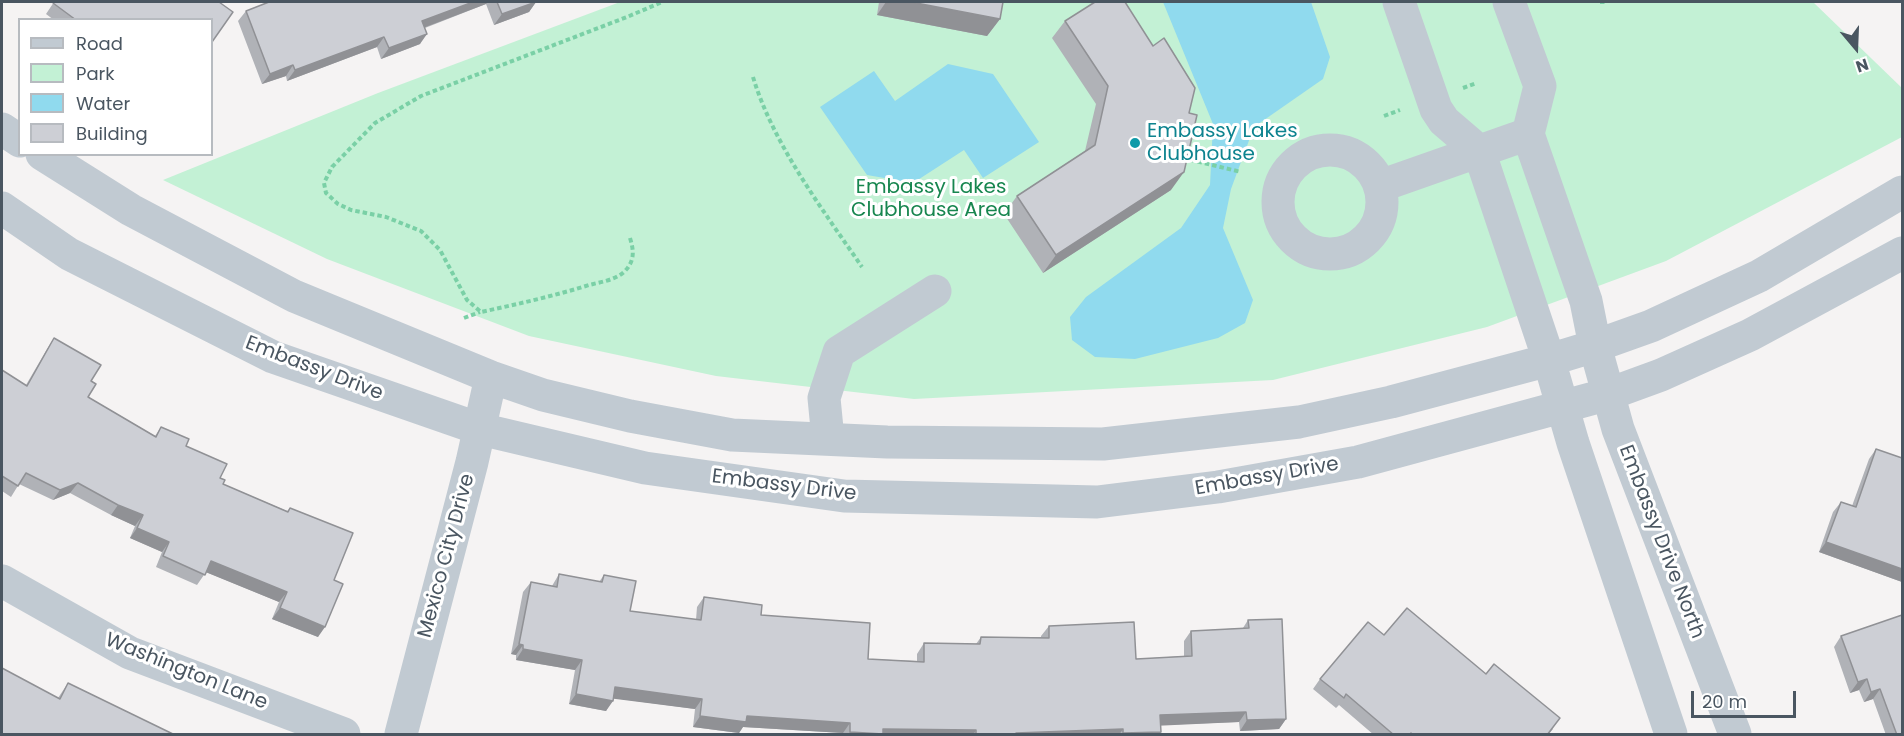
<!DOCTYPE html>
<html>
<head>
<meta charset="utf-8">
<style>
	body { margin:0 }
	#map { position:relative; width:1904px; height:736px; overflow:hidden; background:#f5f3f3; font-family:Poppins,sans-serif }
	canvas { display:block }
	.frame { position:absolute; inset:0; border:3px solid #4a5661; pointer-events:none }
	.legend { position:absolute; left:18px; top:18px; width:195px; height:138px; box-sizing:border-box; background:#fff; border:2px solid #b7bbc0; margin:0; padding:8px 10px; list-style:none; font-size:18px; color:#4a5661 }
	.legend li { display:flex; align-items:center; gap:12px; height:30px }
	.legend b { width:30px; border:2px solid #b7bbc0 }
	.north { position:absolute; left:1826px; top:18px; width:60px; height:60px; -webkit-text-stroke:4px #fff; paint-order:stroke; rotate:161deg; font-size:16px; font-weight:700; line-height:24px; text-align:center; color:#4a5661 }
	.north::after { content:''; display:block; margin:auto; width:21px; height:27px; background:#4a5661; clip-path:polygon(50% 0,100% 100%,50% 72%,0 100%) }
	.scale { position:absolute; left:1691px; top:691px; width:105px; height:27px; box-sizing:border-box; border:3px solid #4a5661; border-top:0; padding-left:8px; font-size:18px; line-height:21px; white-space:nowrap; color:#4a5661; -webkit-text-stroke:4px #fff; paint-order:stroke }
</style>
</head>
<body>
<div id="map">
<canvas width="1904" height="736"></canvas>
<div class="frame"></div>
<ul class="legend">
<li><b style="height:8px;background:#c1cad2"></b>Road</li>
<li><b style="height:16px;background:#c3f1d5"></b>Park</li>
<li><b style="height:16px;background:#90daee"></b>Water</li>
<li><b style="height:16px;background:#cdcfd5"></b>Building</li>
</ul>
<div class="north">N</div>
<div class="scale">20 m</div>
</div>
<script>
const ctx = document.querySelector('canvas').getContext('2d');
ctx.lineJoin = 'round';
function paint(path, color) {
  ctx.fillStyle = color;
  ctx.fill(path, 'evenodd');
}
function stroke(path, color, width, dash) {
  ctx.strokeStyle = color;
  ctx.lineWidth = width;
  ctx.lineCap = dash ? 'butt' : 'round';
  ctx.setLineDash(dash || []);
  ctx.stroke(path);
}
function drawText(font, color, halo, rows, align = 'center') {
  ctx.font = font + ' Poppins,sans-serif';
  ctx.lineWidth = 6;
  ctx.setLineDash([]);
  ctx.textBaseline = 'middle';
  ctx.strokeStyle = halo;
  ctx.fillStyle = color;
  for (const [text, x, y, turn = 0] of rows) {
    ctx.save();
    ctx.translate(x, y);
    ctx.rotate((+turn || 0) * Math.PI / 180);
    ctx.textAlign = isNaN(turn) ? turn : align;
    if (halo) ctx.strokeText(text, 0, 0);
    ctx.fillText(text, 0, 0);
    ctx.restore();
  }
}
const green = new Path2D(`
	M620 2H1813L1902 88V137L1666 261 1487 327 1273 380 914 399 716 376 529 336 327 259 163 180 378 93Z`);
const water = new Path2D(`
	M1163 2H1311L1330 57 1323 79 1254 127 1231 189 1223 228 1253 300 1245 323 1218 338 1135 359 1095 357 1072 340 1070 317 1086 297 1181 228 1210 185 1213 124Z
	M948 64 993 74 1039 142 983 178 964 150 913 183 867 175 820 107 874 71 895 101Z`);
const path = new Path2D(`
	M1600 2H1605
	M753 77C773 144 823 210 862 267
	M1463 88 1477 83
	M1384 116 1400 110
	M1183 158 1241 172
	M630 238C634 251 635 261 624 272 615 280 601 282 589 285 554 296 518 304 481 312L467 300 440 250 421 231 386 217 351 210 338 204 326 193 324 183 332 167 375 123 421 96 627 17 662 2
	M464 318 480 312`);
const minor = new Path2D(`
	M1399 2 1436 109 1444 121 1479 151 1549 360 1573 443 1671 734
	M1509 2 1540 86 1528 134 1586 301 1595 346 1618 429 1735 734
	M2 129 20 141
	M1278 202a52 52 0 1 1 104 0a52 52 0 1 1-104 0Z
	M42 154 131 210 294 296 491 377 543 395 630 416 732 435 887 442 1103 444 1299 422 1391 402 1549 360 1595 346 1651 326 1759 276 1902 192
	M1380 186 1528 134
	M2 208 69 254 273 357 480 429 645 468 844 496 1097 502 1218 487 1358 462 1609 394 1661 375 1750 335 1902 253
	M828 439 824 398 839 352 935 291
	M2 581 130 653 344 734
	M401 734 472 462 491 377`);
const wall = new Path2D(`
	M54 2 212 20H54L46 14Z
	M269 2H536L529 12 494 25 486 4 425 28 420 44 381 59 377 47 287 81 286 76 262 84 238 21 246 11Z
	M879 2H1003L1000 19 987 36 877 15Z
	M1065 21 1153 46 1171 190 1043 273 1004 214 1017 196 1085 151 1096 104 1052 38Z
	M54 338 91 381 88 397 155 436 161 427 186 446 220 478 223 484 287 511 290 508 334 580 318 637 272 619 279 602 206 572 197 585 156 567 162 552 130 538 135 526 111 515 70 493 53 500 19 484 11 497 2 491V370L26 385 47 349Z
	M1876 449 1902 458V582L1819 552 1833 512 1841 502 1852 506 1869 459Z
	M559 574 599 582 604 575 630 611 696 620 697 607 704 597 761 615 868 659 917 661V654L924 643 976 644 981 637H1041V636L1049 626 1136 659 1184 656V641L1191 631 1243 628 1248 620 1286 719 1279 729 1240 731 1239 722 1160 725 1161 732 1159 735H843V733L743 727 739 733 693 727 695 709 613 698 606 711 569 704 575 670 516 660V655L511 654 523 592 531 582 552 586Z
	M1902 615V735H1886L1873 699 1864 702 1859 690 1850 693 1834 647 1841 636Z
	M1384 635 1486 674 1553 729 1548 735H1374L1339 705 1336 708 1313 689 1320 679Z
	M68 683 175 735 58 698Z`);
const shadedWall = new Path2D(`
	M473 2H488L486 4 415 31 422 21Z
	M536 2 529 12 494 25 502 14Z
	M886 2H911L1000 19 987 36 877 15Z
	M427 34 420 44 381 59 389 48Z
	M384 37 377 47 287 81 295 70Z
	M293 65 286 76 262 84 270 74Z
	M1184 172 1171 190 1043 273 1056 255Z
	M78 483 70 493 53 500 60 490Z
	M118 505 143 515 135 526 111 515Z
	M137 528 169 542 162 552 130 538Z
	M1826 542 1902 569V582L1819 552Z
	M211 561 287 592 279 602 203 571Z
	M280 608 325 627 318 637 272 619Z
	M519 644 523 645 516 655 511 654Z
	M523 649 582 660 575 670 516 660Z
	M1867 679 1859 690 1850 693 1858 682Z
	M615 687 702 699 695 709 608 698Z
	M1880 689 1873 699 1864 702 1871 692Z
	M576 694 613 701 606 711 569 704Z
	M1246 712 1239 722 1153 726 1160 715Z
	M700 716H747L850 723 843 733 743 727 739 733 693 727Z
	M1286 719 1279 729 1240 731 1247 720Z
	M883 729 976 730 973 735H848L850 732Z
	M1123 729 1119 735H1015L1016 733Z
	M1161 732 1159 735H1123V733Z`);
const building = new Path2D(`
	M54 2H219L233 12 212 42V20H76L53 3Z
	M269 2H473L422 21 427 34 389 48 384 37 295 70 293 65 270 74 246 11Z
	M497 2H536L502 14Z
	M911 2H1003L1000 19Z
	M1095 2H1125L1153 46 1164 38 1195 88 1189 113 1197 115 1184 172 1056 255 1017 196 1095 145 1108 86 1065 21Z
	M54 338 101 365 91 381 96 384 88 397 156 437 161 427 189 439 186 446 227 464 220 478 225 480 223 484 288 512 290 508 353 533 334 580 343 584 325 627 280 608 287 592 211 561 205 575 163 556 169 542 137 528 143 515 118 505 78 483 60 490 26 473 18 486 2 476V370L27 386Z
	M1876 449 1902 458V569L1826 542 1841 502 1856 507Z
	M559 574 602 582 604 575 636 581 630 611 701 620 704 597 762 605 761 615 870 623 868 659 924 662V643L980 644 981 637 1049 638V626L1134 622 1136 659 1192 656 1191 631 1249 628 1248 620 1282 619 1286 719 1247 720 1246 712 1160 715 1161 732 1123 733V729L1016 733V735H976V730L883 729V734L850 732V723L747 716 746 722 700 716 702 699 615 687 613 701 576 694 582 660 523 649V645L519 644 531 582 557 587Z
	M1407 608 1486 674 1494 664 1560 718 1547 735H1413L1411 733 1409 735H1394L1346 694 1344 698 1320 679 1368 622 1384 635Z
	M1902 615V735H1897L1880 689 1871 692 1867 679 1858 682 1841 636Z
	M2 668 60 699 68 683 175 735H2Z`);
const markers = [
	[1135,143,6,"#0f9aa8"]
];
const cultureNames = [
	["Embassy Lakes",1147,132],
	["Clubhouse",1147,155]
];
const parkNames = [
	["Embassy Lakes",931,188],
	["Clubhouse Area",931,211]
];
const streetNames = [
	["Embassy Drive",314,369,21],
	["Embassy Drive",1267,477,-10],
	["Embassy Drive",784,486,7],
	["Embassy Drive North",1661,542,69],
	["Mexico City Drive",447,556,-75],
	["Washington Lane",186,672,22]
];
paint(green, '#c3f1d5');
paint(water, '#90daee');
stroke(path, '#7ad0a6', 4, [4.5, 3]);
stroke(minor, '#c1cad2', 33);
paint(wall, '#b0b2b7');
paint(shadedWall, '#909195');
paint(building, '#cdcfd5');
stroke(building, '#909195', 1.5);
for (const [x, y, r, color] of markers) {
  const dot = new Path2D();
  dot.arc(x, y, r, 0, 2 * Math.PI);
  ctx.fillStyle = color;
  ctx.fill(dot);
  stroke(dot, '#fff', 2);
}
drawText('20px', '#0d838f', '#fff', cultureNames, 'left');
drawText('20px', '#17864f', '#fff', parkNames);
drawText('20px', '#4a5661', '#fff', streetNames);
</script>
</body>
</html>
